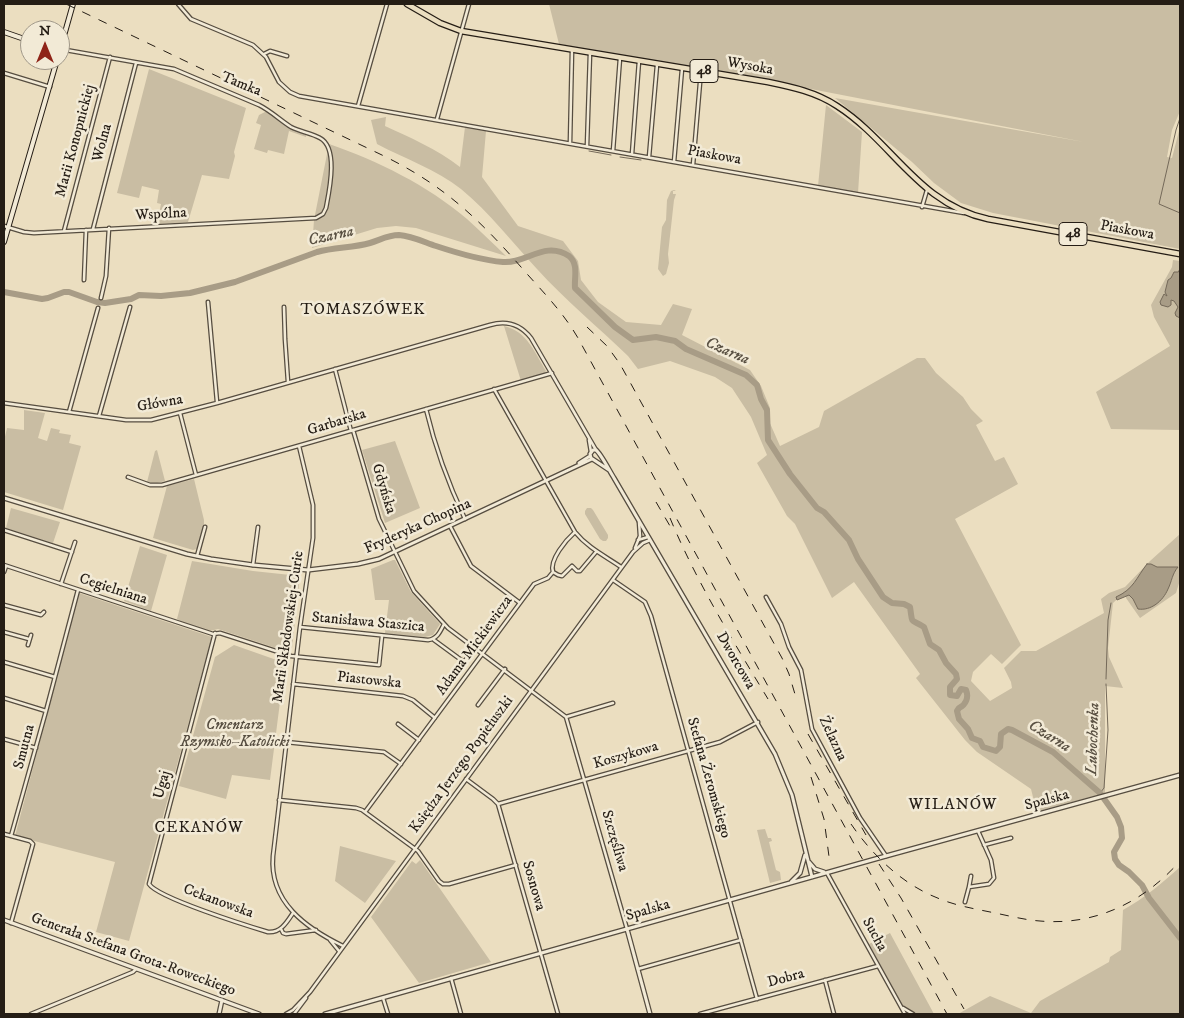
<!DOCTYPE html>
<html>
<head>
<meta charset="utf-8">
<style>
	body { margin:0 }
	#map { position:relative; width:1184px; height:1018px; overflow:hidden; background:#ebdec0; font-family:"IM FELL DW Pica",serif }
	canvas { display:block }
	.frame { position:absolute; inset:0; border:5px solid #251d15; pointer-events:none }
	.north { position:absolute; left:20px; top:20px; width:50px; height:50px; box-sizing:border-box; background:#f2ead6; border:1px solid #a09889; border-radius:50%; rotate:0deg; font-size:14px; font-weight:700; line-height:20px; text-align:center; color:#251d15 }
	.north::after { content:''; display:block; margin:auto; width:18px; height:22px; background:#8f2418; clip-path:polygon(50% 0,100% 100%,50% 72%,0 100%) }
</style>
</head>
<body>
<div id="map">
<canvas width="1184" height="1018"></canvas>
<div class="frame"></div>
<div class="north">N</div>
</div>
<script>
const ctx = document.querySelector('canvas').getContext('2d');
ctx.lineJoin = 'round';
function paint(path, color) {
  ctx.fillStyle = color;
  ctx.fill(path, 'evenodd');
}
function stroke(path, color, width, dash) {
  ctx.strokeStyle = color;
  ctx.lineWidth = width;
  ctx.lineCap = dash ? 'butt' : 'round';
  ctx.setLineDash(dash || []);
  ctx.stroke(path);
}
function drawText(font, color, halo, rows, align = 'center') {
  ctx.font = font + ' "IM FELL DW Pica",serif';
  ctx.lineWidth = 5;
  ctx.setLineDash([]);
  ctx.textBaseline = 'middle';
  ctx.strokeStyle = halo;
  ctx.fillStyle = color;
  for (const [text, x, y, turn = 0] of rows) {
    ctx.save();
    ctx.translate(x, y);
    ctx.rotate((+turn || 0) * Math.PI / 180);
    ctx.textAlign = isNaN(turn) ? turn : align;
    if (halo) ctx.strokeText(text, 0, 0);
    ctx.fillText(text, 0, 0);
    ctx.restore();
  }
}
const green = new Path2D(`
	M549 4H1180V111L1172 130 1167 157 1172 158 1180 127V249L993 213 961 203 934 183 912 162 835 98 1084 142 811 89 559 44Z
	M149 69 246 108 234 152 235 156 229 179 202 175 188 222 157 224 161 204 157 203 159 190 142 186 139 198 117 193Z
	M826 105 862 132 858 193 818 186Z
	M265 112H272L288 126 306 135V137L289 131 284 154 268 150 267 153 254 149 261 125 256 123 259 115Z
	M386 117 385 126C409 137 437 149 460 167L465 127 486 131 482 177 518 226 563 241 578 261 581 280 598 302 626 322 661 325 673 304 692 309 682 335 750 370 761 386 770 408 769 421 780 446 819 427 824 411 917 358H925L936 373 963 397 971 409 983 421 976 425 995 461 1004 457 1018 484 955 519 1021 645 1002 664 991 654 973 672 971 681 990 701 1012 688 1011 682 1004 668 1021 651H1036L1104 613 1101 599 1109 593 1125 587 1150 561 1180 534V580L1176 593 1140 618 1126 598 1125 592 1113 603 1108 648 1109 657 1123 688 1105 686V793L1039 811 1036 809 1031 789 977 752 965 740 916 678 920 674 854 582 832 598 795 524 787 516 757 463 767 455 751 417 732 388 715 377 670 361 638 369 628 356C598 327 565 300 537 269 512 242 490 213 461 189 436 169 405 159 377 144L371 120Z
	M329 144C378 161 427 185 467 219 480 231 493 243 506 256L416 228 396 226 377 228 312 248 314 220Z
	M674 190 676 191H673V194H676L674 200 668 254 669 263 666 274 663 276 658 269 662 227 666 220 667 200 671 191Z
	M1173 260 1180 261V430L1111 429 1096 392 1170 346 1154 317 1151 305 1172 267Z
	M504 326C527 331 535 353 546 371L544 374 521 381Z
	M24 410 45 413 38 438 47 441 51 428 60 430 59 433 71 435 69 443 81 446 63 510 4 492V441L7 428 24 430Z
	M395 441 420 508 385 523 362 450Z
	M157 450 165 481 154 484 147 482 155 451Z
	M194 479 204 520V526L197 549 193 550 153 538 167 486Z
	M11 508 60 522 53 543 6 528Z
	M587 508H591L593 510 608 535V538L606 541H603L600 539 585 514V511Z
	M140 546 167 555 151 611 124 601Z
	M393 560H395L411 592 440 624 433 635 425 637 385 633 389 600H375L371 569Z
	M192 561 253 571 300 576 292 648 285 651 218 629 210 631 182 622 177 619Z
	M79 593 212 637 129 941 96 932 115 862 15 836Z
	M234 645 285 663 270 780 232 775 226 799 179 786 215 657Z
	M765 829 768 838H771L772 841 769 842 776 870 780 872 781 880 770 883 757 830Z
	M340 846 396 861 365 903 335 881Z
	M420 860 491 962 419 983 371 917 412 861 416 864Z
	M1180 867V1014H958L990 996 1031 1013 1040 1001 1109 962 1110 957 1121 950 1123 910C1145 898 1162 883 1180 867Z
	M890 933 934 1014H907L869 944Z`);
const water = new Path2D(`
	M1180 269V318L1176 316 1175 313 1178 307 1174 301 1171 300V305L1168 307 1161 305 1160 302 1164 294 1167 296 1165 292 1168 280 1171 278 1174 272H1178Z
	M1147 564H1151L1157 567H1178C1172 574 1172 581 1168 589 1163 601 1151 611 1138 609L1133 599 1129 595 1117 600 1116 597C1134 589 1136 578 1147 564Z`);
const stream = new Path2D(`
	M1180 118 1176 130 1159 204 1180 213
	M589 151 611 155
	M620 157 641 160
	M1106 679 1108 620 1111 603
	M1100 793 1104 788 1108 730 1106 684`);
const river = new Path2D(`
	M4 292 42 299 48 298 64 292H69L97 302 105 303 131 299 139 295 161 296 190 293 235 282 317 252C335 247 353 248 370 243 380 240 388 235 399 235 412 236 424 242 436 246 457 253 480 260 503 262 526 264 545 240 569 256 579 264 574 278 575 288L615 327 633 340 656 337 675 341 686 349 746 375 757 385 761 399 767 410 768 440 790 474 817 508 824 512 849 540 858 559 883 597 892 603 904 604 910 607C913 625 909 618 924 627L930 644 939 650 946 663 956 674 957 679 950 687V695L957 696 961 689 966 690C969 697 966 705 959 708L957 711 959 719 968 729 972 738 980 741 983 747 996 751 1000 747 1001 734 1008 729 1012 730 1053 752 1100 793 1117 817 1121 827 1122 838 1114 852 1115 859 1119 865 1129 872 1142 885 1149 898 1180 938`);
const minor = new Path2D(`
	M178 4 191 19 253 45 266 57 279 82 290 92 299 96 964 213
	M264 54 270 51 287 56
	M4 73 50 87
	M358 106 387 4
	M437 119 469 4
	M570 143 572 50
	M587 146 590 53
	M613 151 620 58
	M632 154 639 61
	M649 157 657 65
	M674 162 682 69
	M693 165 701 71
	M922 207 927 190
	M4 226 24 232 34 233 316 218 323 214 326 208C329 192 339 148 320 138 311 133 301 132 291 127 280 120 271 111 259 105L174 69 60 49
	M93 229 136 63
	M64 231 110 57
	M84 280 86 230
	M101 298 106 276 109 228
	M208 302 217 402
	M284 307 285 339 288 382
	M335 369 351 431
	M494 389 575 532C588 548 605 556 621 567
	M4 403 126 420H151L217 403 490 325C507 320 520 324 531 338L596 450
	M426 409C435 447 448 483 465 519
	M69 412 98 308
	M180 413 196 475
	M99 416 130 307
	M353 430 379 519 414 591 448 628 566 717 627 929
	M589 440 591 452
	M299 446 313 505V538L300 627 273 856C269 902 306 928 343 946
	M128 477 150 485H162L552 373
	M450 526 471 566 520 603
	M4 530 72 552
	M638 540 648 537
	M635 548 640 536 639 522
	M197 556 205 527
	M4 565 213 634 220 633 291 656 379 665 382 636
	M253 565 258 527
	M4 572 6 566
	M553 572 558 575 562 576 572 566 577 571H580L596 552
	M613 580 645 602 651 616 757 999
	M61 584 75 542
	M766 597 781 624 789 647 801 670 812 729 860 818 886 856
	M4 605 41 615 44 612
	M300 627 428 640C437 639 440 632 444 624
	M4 632 29 639
	M215 633 149 884C158 898 248 926 268 932 281 933 287 922 293 913
	M434 640 464 662 475 647
	M28 645 31 635
	M4 662 55 677
	M293 684 403 696 413 700 435 718
	M4 698 46 711
	M478 705 505 669
	M566 717 613 703
	M398 724 419 740
	M4 739 36 748
	M286 742 384 752 401 764
	M466 779 493 799 498 804 558 1014
	M279 800 356 808 362 810 418 851 439 881 443 884H449L516 865
	M498 804 720 742 758 722
	M365 812 534 584 548 578 553 572C549 560 566 540 575 532
	M4 834 30 841 33 844 11 923
	M11 836 46 711 78 590
	M984 845 1011 838
	M827 873 905 1014
	M969 887 971 876
	M965 902 969 887 989 884 994 878 991 860 978 831
	M281 929 283 933 286 934 316 930
	M330 940 339 951
	M638 969 741 940
	M451 978 461 1014
	M825 980 834 1014
	M383 998 388 1014
	M903 1008 913 1014
	M31 1014 133 972 136 969
	M286 1014 293 1010 310 992 633 552 643 543 650 540
	M294 1014 306 998
	M700 1014 878 966`);
const tertiary = new Path2D(`
	M579 463 590 456
	M609 470 591 458 590 454 593 450H596C601 454 609 470 614 478L775 754 792 795 812 877
	M4 498 187 554 211 559 253 565 308 570 358 564 379 559 592 459
	M809 862 815 869 824 872
	M791 882 800 873 805 855
	M4 920 259 1014
	M627 929 650 1014
	M219 1014 222 1000
	M325 1014 886 856 1180 775`);
const secondary = new Path2D(`
	M4 32 30 41
	M60 50 73 4
	M4 242 57 60`);
const primary = new Path2D(`
	M407 4 440 23 461 31 768 82C792 87 816 92 837 106 893 142 918 204 988 219L1180 254`);
const rail = new Path2D(`
	M66 4 384 156C447 187 482 222 528 275 546 295 564 314 578 338L947 1014
	M587 327 607 346 620 364 782 658 789 674 797 701
	M656 502 670 526
	M670 518C696 581 733 641 768 699
	M808 734 866 835
	M811 777 824 819 830 864
	M851 824C873 856 903 885 940 899 957 906 976 909 995 913 1010 916 1025 920 1040 921 1095 926 1144 902 1180 861
	M879 864 901 898 964 1009`);
const shields = [
	[704,71,28],
	[1073,234,28]
];
const shieldNames = [
	["48",704,71],
	["48",1073,234]
];
const streetNames = [
	["Wysoka",750,67,10],
	["Tamka",241,85,22],
	["Marii Konopnickiej",76,141,-75],
	["Wolna",103,143,-75],
	["Piaskowa",714,156,10],
	["Wspólna",161,215,-3],
	["Piaskowa",1127,231,10],
	["Główna",160,404,-10],
	["Garbarska",337,423,-17],
	["Gdyńska",383,489,73],
	["Fryderyka Chopina",418,527,-24],
	["Cegielniana",113,590,18],
	["Stanisława Staszica",368,623,5],
	["Marii Skłodowskiej-Curie",289,627,-82],
	["Adama Mickiewicza",475,646,-54],
	["Dworcowa",735,661,60],
	["Piastowska",369,681,6],
	["Żelazna",832,739,65],
	["Smutna",25,747,-75],
	["Koszykowa",626,756,-16],
	["Księdza Jerzego Popiełuszki",462,765,-54],
	["Stefana Żeromskiego",708,778,74],
	["Ugaj",163,785,-75],
	["Spalska",1047,801,-15],
	["Szczęśliwa",614,841,74],
	["Sosnowa",533,886,74],
	["Cekanowska",218,902,20],
	["Spalska",648,911,-16],
	["Sucha",874,935,61],
	["Generała Stefana Grota-Roweckiego",133,955,20],
	["Dobra",786,979,-15]
];
const parkNames = [
	["Cmentarz",235,726],
	["Rzymsko–Katolicki",235,743]
];
const waterNames = [
	["Czarna",331,237,-12],
	["Czarna",727,352,24],
	["Czarna",1049,737,32],
	["Lubochenka",1094,739,-88]
];
const neighbourhoodNames = [
	["TOMASZÓWEK",363,311],
	["WILANÓW",953,806],
	["CEKANÓW",199,829]
];
paint(green, '#c9bda3');
paint(water, '#a89c86');
stroke(water, '#746959', 1);
stroke(stream, '#746959', 1);
stroke(river, '#a89c86', 6);
stroke(minor, '#564d40', 5);
stroke(tertiary, '#564d40', 5.5);
stroke(secondary, '#251d15', 6);
stroke(primary, '#251d15', 7);
stroke(minor, '#f2ead6', 2.5);
stroke(tertiary, '#f2ead6', 3);
stroke(secondary, '#f2ead6', 4);
stroke(primary, '#ebdec0', 4.5);
stroke(rail, '#251d15', 1, [9, 9]);
for (const [x, y, w] of shields) {
  const box = new Path2D();
  box.roundRect(x - w / 2, y - 11.5, w, 23, 4);
  ctx.fillStyle = '#f2ead6';
  ctx.fill(box);
  stroke(box, '#251d15', 1);
}
drawText('bold 14px', '#251d15', null, shieldNames);
drawText('15px', '#251d15', '#f2ead6', streetNames);
drawText('italic 15px', '#564d40', '#f2ead6', parkNames);
drawText('italic 16px', '#595042', '#f2ead6', waterNames);
ctx.letterSpacing = '1px';
drawText('16px', '#251d15', '#f2ead6', neighbourhoodNames);
ctx.letterSpacing = '0px';
</script>
</body>
</html>
